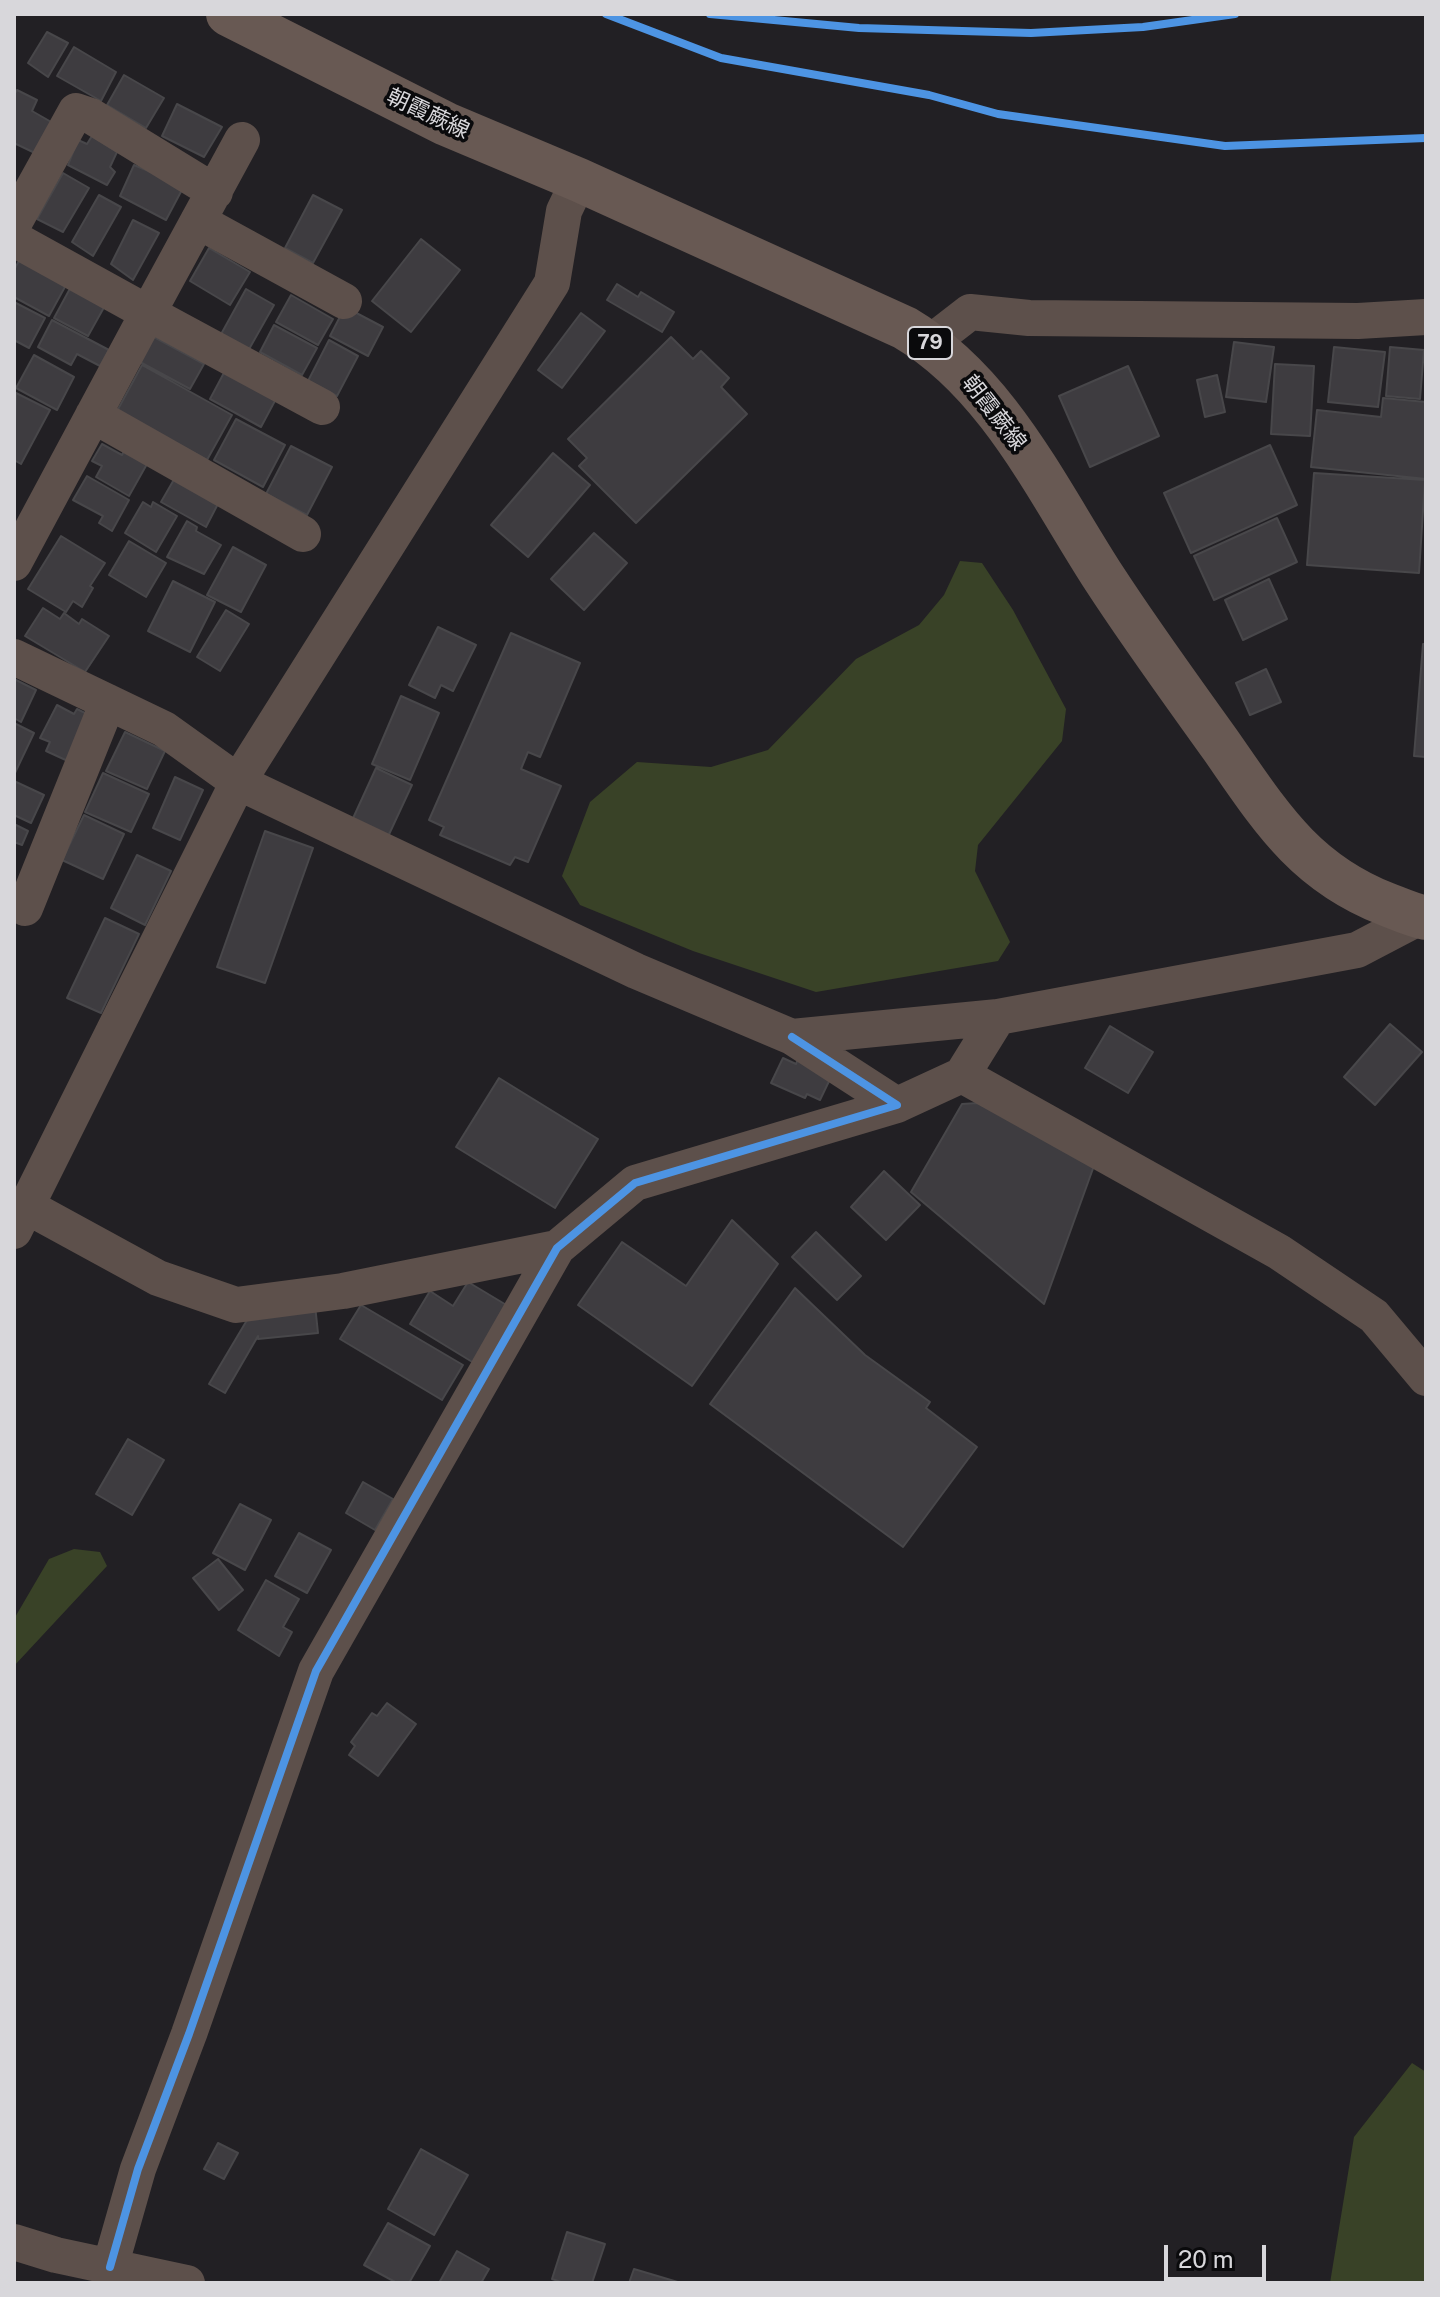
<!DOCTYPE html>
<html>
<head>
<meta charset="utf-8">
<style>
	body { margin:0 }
	#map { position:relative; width:1440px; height:2297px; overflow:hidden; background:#222024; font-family:"Public Sans",sans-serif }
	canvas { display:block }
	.frame { position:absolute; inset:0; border:16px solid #d8d7db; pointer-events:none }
	.scale { position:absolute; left:1164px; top:2245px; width:102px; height:36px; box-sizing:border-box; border:4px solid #d8d7db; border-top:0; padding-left:10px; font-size:24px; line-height:28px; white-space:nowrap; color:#d8d7db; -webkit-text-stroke:6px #0a0a0c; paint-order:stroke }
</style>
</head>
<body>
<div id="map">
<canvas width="1440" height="2297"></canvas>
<div class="frame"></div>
<div class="scale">20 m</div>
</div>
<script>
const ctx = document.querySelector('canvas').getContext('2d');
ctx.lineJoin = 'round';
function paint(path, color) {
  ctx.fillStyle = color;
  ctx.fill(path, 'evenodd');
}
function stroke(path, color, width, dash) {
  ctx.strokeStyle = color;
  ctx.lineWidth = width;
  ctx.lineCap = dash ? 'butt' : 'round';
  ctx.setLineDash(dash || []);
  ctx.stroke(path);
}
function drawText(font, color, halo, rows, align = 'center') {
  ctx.font = font + ' "Public Sans","Noto Sans JP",sans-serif';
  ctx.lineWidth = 7;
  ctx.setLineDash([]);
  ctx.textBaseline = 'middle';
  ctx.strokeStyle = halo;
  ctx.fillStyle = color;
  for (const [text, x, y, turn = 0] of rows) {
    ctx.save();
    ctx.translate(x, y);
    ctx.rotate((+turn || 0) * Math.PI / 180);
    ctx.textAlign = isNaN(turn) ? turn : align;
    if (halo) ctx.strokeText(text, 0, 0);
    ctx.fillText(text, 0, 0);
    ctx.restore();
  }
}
const green = new Path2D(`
	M960 561 982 563 1013 610 1066 709 1062 741 978 845 975 871 1010 942 998 961 816 992 693 951 580 905 562 876 590 802 637 762 711 767 768 750 856 659 919 625 944 595Z
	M74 1549 100 1552 107 1566 14 1666V1619L49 1559Z
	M1412 2063 1426 2072V2283H1330L1354 2137Z`);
const building = new Path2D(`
	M47 32 68 43 48 77 28 63Z
	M74 47 116 72 101 101 57 76Z
	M124 75 164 98 146 128 107 105Z
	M17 90 37 100 32 111 53 123 37 154 14 143V95Z
	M177 104 222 127 204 157 162 136Z
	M92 136 117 152 110 167 115 172 107 185 68 165 78 140 87 144Z
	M134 165 184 186 166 220 120 196Z
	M63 173 89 188 63 232 37 219Z
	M99 195 121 207 93 256 72 242Z
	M313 195 342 210 313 263 285 248Z
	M133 220 159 233 133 280 111 264Z
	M421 239 460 270 411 332 372 301Z
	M209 248 250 272 230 305 190 281Z
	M20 259 66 285 49 316 14 297V270Z
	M73 283 107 302 88 336 54 318Z
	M617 284 638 297 641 292 674 312 662 332 607 300Z
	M246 289 274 305 248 351 220 336Z
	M291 295 333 319 318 345 276 322Z
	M14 302 45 318 29 348 14 340Z
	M345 307 383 327 368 356 330 336Z
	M581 313 605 331 562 388 538 370Z
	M52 320 109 350 100 366 77 354 71 365 38 347Z
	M274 325 317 348 302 375 260 352Z
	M154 337 204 364 190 389 140 362Z
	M671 337 693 359 701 351 729 378 721 387 747 414 636 523 579 466 587 458 568 439Z
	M329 340 358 356 337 396 308 381Z
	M1234 342 1274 347 1266 402 1226 397Z
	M1334 347 1385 352 1378 407 1328 402Z
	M1390 347 1424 350 1420 399 1386 396Z
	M34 355 74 377 57 410 16 388Z
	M1275 364 1314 366 1310 436 1271 434Z
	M142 365 232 415 207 460 117 411Z
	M1128 366 1159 436 1090 467 1059 396Z
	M226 369 277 397 261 427 210 399Z
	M1217 375 1225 412 1205 417 1197 380Z
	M16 393 50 410 21 464 14 460Z
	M1383 398 1426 402V479L1311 467 1317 410 1381 417Z
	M236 419 285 445 263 487 214 460Z
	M102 444 122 455 124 451 147 464 129 496 96 477 102 466 92 461Z
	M1270 445 1297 505 1191 553 1164 493Z
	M291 446 332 467 307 515 266 494Z
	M553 453 590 485 528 557 491 525Z
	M1314 473 1425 480 1419 573 1307 565Z
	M87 476 129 500 112 531 99 523 103 516 73 500Z
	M176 476 220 500 206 527 161 502Z
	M143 502 151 507 153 502 177 516 156 552 125 533Z
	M1277 518 1297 562 1214 600 1194 556Z
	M187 521 197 527 196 531 221 545 204 574 167 557Z
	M594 533 627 563 584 610 551 579Z
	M61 536 105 563 90 586 93 588 82 607 73 601 66 612 28 589Z
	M129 541 166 563 146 597 109 575Z
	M233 547 266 565 241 612 207 595Z
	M1269 579 1287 619 1243 640 1225 600Z
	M173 581 215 602 190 652 148 631Z
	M43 608 60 619 64 613 79 624 82 619 109 636 85 672 25 636Z
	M226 610 249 624 220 671 197 657Z
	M438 627 476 645 453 691 441 685 435 698 409 685Z
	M511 633 580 663 540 757 528 752 521 769 561 786 528 862 515 857 510 865 440 835 444 827 429 820Z
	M1423 644H1426V757L1414 756Z
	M1266 669 1281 702 1250 715 1236 683Z
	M14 679 36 690 21 722 14 718Z
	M401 696 439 713 410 780 372 764Z
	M57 705 74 714 77 709 97 719 70 762 46 751 50 742 40 738Z
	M14 723 34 733 14 775Z
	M125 732 165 751 147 789 106 771Z
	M376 768 412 785 385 843 349 827Z
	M103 773 149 794 131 832 85 812Z
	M175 777 203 790 180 840 153 828Z
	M14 781 44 795 31 823 14 815Z
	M84 815 124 834 103 879 62 860Z
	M14 824 28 831 22 845 14 842Z
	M265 831 313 848 265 983 217 967Z
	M137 855 171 871 145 925 111 908Z
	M105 918 139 934 101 1013 67 998Z
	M1390 1024 1422 1052 1375 1105 1344 1077Z
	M1110 1026 1153 1052 1128 1093 1085 1068Z
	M783 1058 796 1064 798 1059 832 1075 820 1100 807 1094 805 1098 771 1083Z
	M499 1078 598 1139 555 1208 456 1147Z
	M978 1103 1095 1163 1044 1304 911 1192 962 1104Z
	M884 1171 920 1205 886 1240 851 1207Z
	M732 1220 778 1264 692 1386 578 1305 622 1242 686 1286Z
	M816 1232 861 1276 837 1300 792 1257Z
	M468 1282 508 1306 474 1363 410 1324 430 1291 453 1306Z
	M795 1288 865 1355 930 1402 926 1408 977 1447 903 1547 710 1404Z
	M315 1305 318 1333 258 1339V1336L225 1393 209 1384 253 1310Z
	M361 1305 463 1365 442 1400 340 1339Z
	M128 1439 164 1460 132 1515 96 1494Z
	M363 1482 393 1499 375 1530 346 1513Z
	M240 1504 271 1520 245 1570 213 1553Z
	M299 1533 331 1550 307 1593 275 1576Z
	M218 1559 243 1590 219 1610 193 1578Z
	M266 1580 299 1599 283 1627 292 1632 279 1656 238 1630Z
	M387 1703 416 1724 378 1776 349 1755 355 1746 351 1742 372 1713 377 1716Z
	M218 2143 238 2153 224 2179 204 2169Z
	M421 2149 468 2175 434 2235 388 2209Z
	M388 2223 430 2246 409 2283H397L364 2265Z
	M567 2232 605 2244 592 2283H564L552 2279Z
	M457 2251 489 2269 481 2283H439Z
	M634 2269 681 2283H629Z`);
const minor = new Path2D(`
	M198 221 344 301
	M14 223 76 111 91 116 215 192
	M14 239 148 313 242 140
	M930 343 970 312 1029 318 1358 321 1426 317
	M93 415 303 534
	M14 563 148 313 322 407
	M14 657 164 729 238 782 636 971 792 1037 998 1017 1357 950 1420 917
	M25 908 108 702
	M998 1017 962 1075 1279 1252 1374 1316 1426 1378
	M897 1105 962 1075
	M28 1207 158 1278 236 1305 343 1291 557 1248
	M14 1231 238 782 552 283 564 211 579 180
	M14 2242 56 2255 187 2283
	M110 2267 138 2169 189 2034 316 1671 557 1248 635 1183 897 1105 792 1037`);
const major = new Path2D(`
	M228 14 446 124 579 180 905 328C998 383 1047 490 1104 578 1141 635 1182 691 1222 747 1270 816 1304 872 1386 904 1399 909 1412 915 1426 918`);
const cycleway = new Path2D(`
	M606 14 721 58 929 95 998 114 1225 146 1426 138
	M710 14 859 28 1031 33 1143 27 1235 14
	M110 2267 138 2169 189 2034 316 1671 557 1248 635 1183 897 1105 792 1037`);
const shields = [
	[930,343,44]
];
const shieldNames = [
	["79",930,343]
];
const streetNames = [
	["朝霞蕨線",428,114,25],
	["朝霞蕨線",994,413,52]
];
paint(green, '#394227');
paint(building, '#3e3c40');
stroke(building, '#48474a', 2);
stroke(minor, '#5d504b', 36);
stroke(major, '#685953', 44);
stroke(cycleway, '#4d94e3', 8);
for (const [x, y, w] of shields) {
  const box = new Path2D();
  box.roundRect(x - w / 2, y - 16, w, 32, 6);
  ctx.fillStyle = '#0a0a0c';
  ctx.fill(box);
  stroke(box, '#d8d7db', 2);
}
drawText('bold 20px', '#d8d7db', null, shieldNames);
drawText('22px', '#d8d7db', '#0a0a0c', streetNames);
</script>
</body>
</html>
